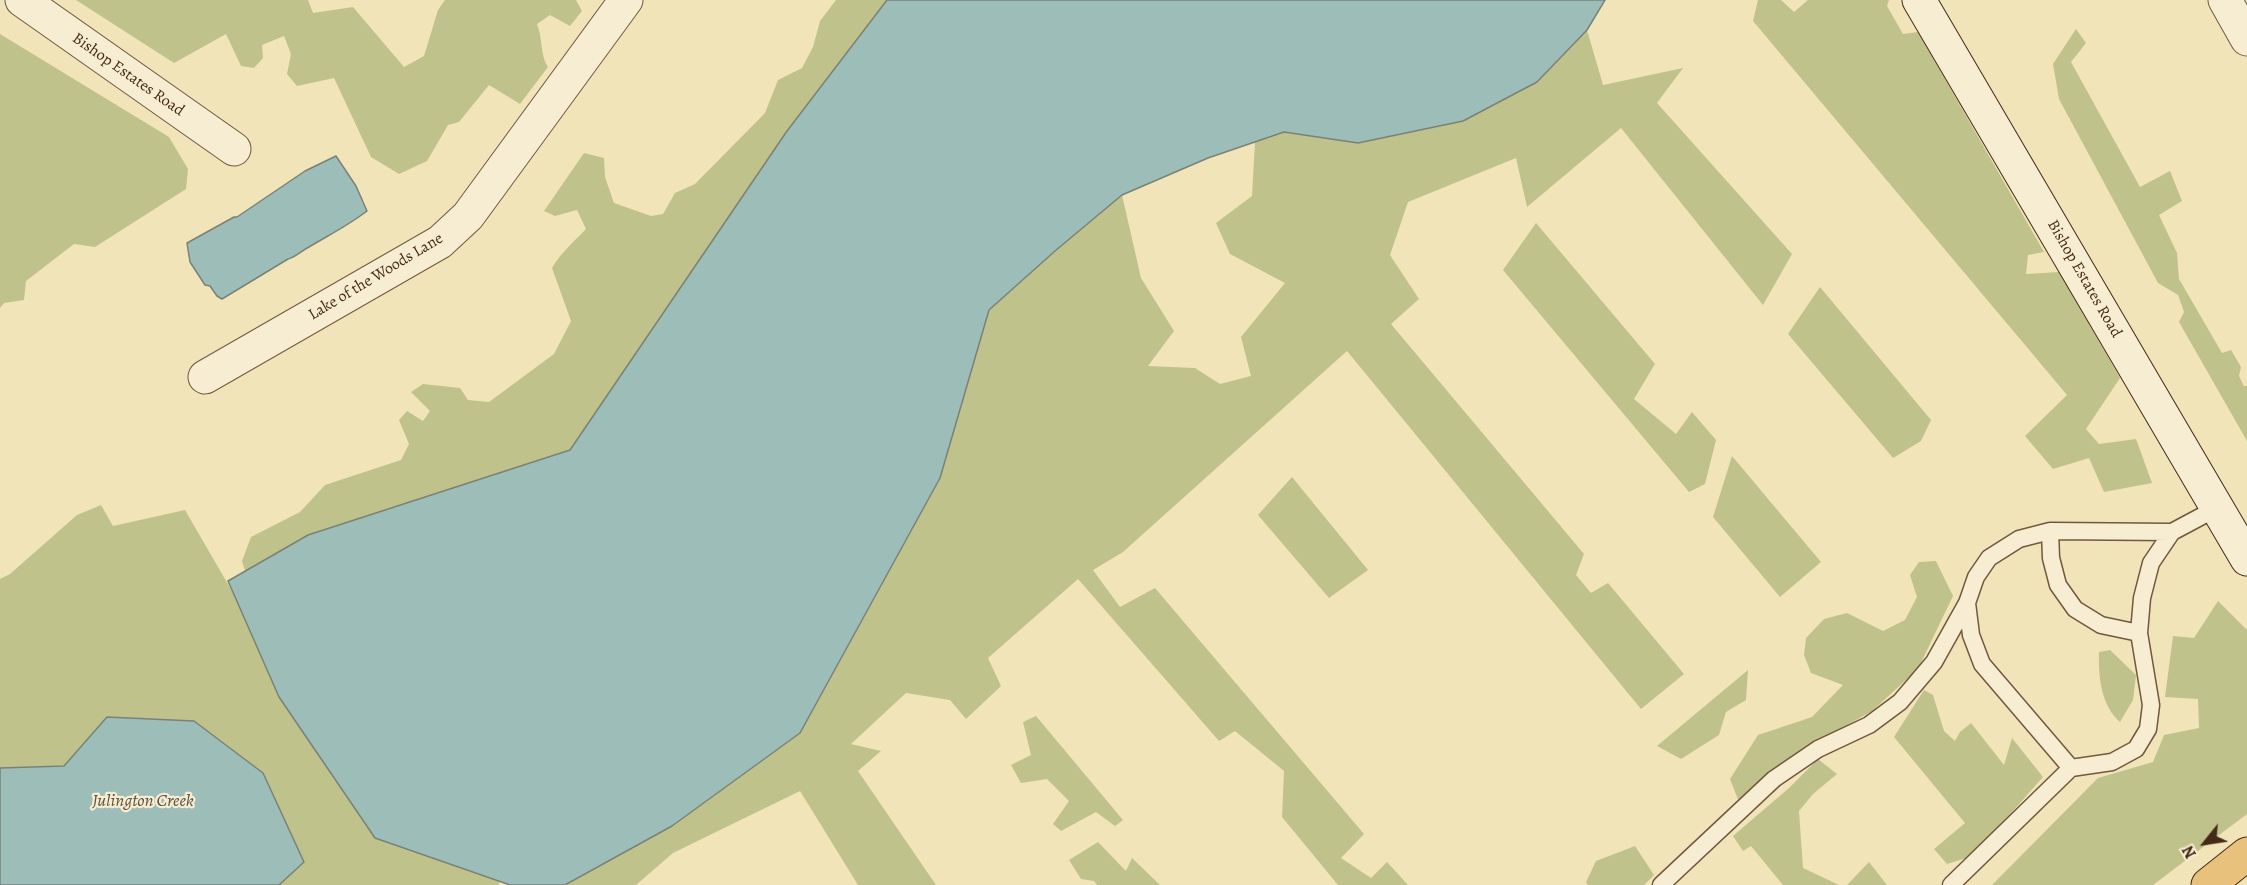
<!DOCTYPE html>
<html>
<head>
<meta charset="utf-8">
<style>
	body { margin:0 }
	#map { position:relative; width:2247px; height:885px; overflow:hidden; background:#f1e4b9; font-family:Alegreya,serif }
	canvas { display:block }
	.north { position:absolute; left:2175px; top:813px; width:60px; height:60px; -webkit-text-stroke:4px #f6edd2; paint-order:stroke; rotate:240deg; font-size:16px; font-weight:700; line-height:24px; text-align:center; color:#462a16 }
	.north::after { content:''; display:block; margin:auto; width:21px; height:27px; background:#462a16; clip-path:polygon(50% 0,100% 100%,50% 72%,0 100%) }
</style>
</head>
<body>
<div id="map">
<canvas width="2247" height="885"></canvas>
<div class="north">N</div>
</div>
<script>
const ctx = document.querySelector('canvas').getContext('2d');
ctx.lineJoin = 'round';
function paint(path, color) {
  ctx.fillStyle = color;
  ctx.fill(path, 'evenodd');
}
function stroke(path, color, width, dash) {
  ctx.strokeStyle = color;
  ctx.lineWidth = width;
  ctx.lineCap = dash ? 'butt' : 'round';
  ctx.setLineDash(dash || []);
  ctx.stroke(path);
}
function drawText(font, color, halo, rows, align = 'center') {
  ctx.font = font + ' Alegreya,serif';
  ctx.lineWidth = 4.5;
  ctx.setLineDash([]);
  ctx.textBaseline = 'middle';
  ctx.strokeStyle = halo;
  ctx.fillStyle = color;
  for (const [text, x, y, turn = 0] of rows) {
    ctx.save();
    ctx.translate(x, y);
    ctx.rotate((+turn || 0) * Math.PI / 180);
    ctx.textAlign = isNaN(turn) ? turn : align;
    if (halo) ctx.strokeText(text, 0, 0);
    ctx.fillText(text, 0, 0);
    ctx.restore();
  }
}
const green = new Path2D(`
	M76 0H308L313 13 353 7 404 67 424 56 438 10 445 0H576L582 11 570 26 550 15 537 24C543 39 540 56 548 67L520 104 489 85 459 122 448 125 427 161 399 174 371 157 334 78 297 86 287 74 291 54 284 36 262 45 263 58 254 68 241 66 226 34 174 63Z
	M836 0H887L787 131 570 450 308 535 245 571 242 561 251 537 300 512 325 485 401 460 409 444 399 420 407 411 423 421 430 411 411 392 423 384 460 388 468 400 489 402 554 354 571 321 552 268C562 251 573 243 586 229L577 210 555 216 544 211 584 153 604 158 605 177 614 203 651 216 663 214 675 193 695 184 765 113 778 80 802 68 813 47 820 21Z
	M1758 0H1781L1794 12 1808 0H1889L1887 6 1903 34 1918 32 2044 252 2028 255 2026 274 2059 272 2120 378 2086 429 2099 444 2136 439 2152 483 2104 492 2089 458 2053 469 2025 436 2067 395 1753 21Z
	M2076 29 2086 43 2071 62 2140 187 2170 171 2182 201 2159 215 2177 253 2179 279 2222 353 2231 350 2241 367 2239 376 2244 386H2247V441L2179 322 2184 312 2178 295 2158 283 2059 99 2053 64Z
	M1587 30 1603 85 1683 68 1657 103 1792 254 1763 305 1621 128 1527 207 1516 158 1408 202 1390 255 1419 299 1391 324 1584 554 1576 575 1591 593 1608 583 1684 674 1641 709 1347 351 1123 552 1093 570 1120 607 1155 588 1364 834 1341 858 1371 878 1387 862 1408 885H1338L1282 817 1284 771 1235 731 1219 741 1078 579 988 658 1001 686 966 719 950 700 906 693 851 744 881 751 858 771 936 885H858L800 791 673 853 636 885H565L672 826 800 733 940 478 989 310 1055 251 1122 195 1141 278 1174 331 1148 366 1195 368 1220 384 1251 376 1241 337 1285 283 1230 254 1216 223 1252 196 1255 142 1284 132 1358 143 1537 82Z
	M0 34 169 137 188 169 186 189 95 247 74 244 26 281 24 300 4 303 0 308Z
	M1536 223 1655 364 1634 399 1676 434 1692 412 1716 440 1705 484 1689 492 1503 270Z
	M1820 287 1931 420 1921 441 1893 458 1788 334Z
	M1732 456 1821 562 1780 597 1713 517Z
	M1292 477 1368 570 1329 598 1258 515Z
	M101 505 113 526 185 510 375 838 500 882 498 885H279L304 862 107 717 64 766 0 768V579L10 574 77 515Z
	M1936 561 1953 596 1918 669 1872 711 1792 756 1739 802 1730 779 1758 735 1812 717 1843 685 1811 673 1804 655 1806 638 1824 619 1847 613 1883 631 1905 620 1917 597 1910 575 1919 562Z
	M2218 601 2247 630V814L2153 885H1992L2098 778 2153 762 2164 735 2199 728 2198 699 2165 697 2173 636 2194 638Z
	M2110 650 2136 675 2133 700 2120 722C2101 706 2098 675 2099 652Z
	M1748 670 1746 700 1726 712 1719 735 1681 759 1657 746Z
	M1924 690 1933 695 1944 731 1955 741 1960 732 1971 723 2004 765 2012 738 2043 777 1973 856 1947 864 1934 849 1965 823 1894 737Z
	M1036 716 1123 820 1115 826 1096 812 1061 831 1053 824 1069 801 1047 779 1021 783 1011 765 1031 755 1023 722Z
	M1818 759 1837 774 1813 794 1799 811 1803 868 1839 885H1783L1751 846 1743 851 1733 836 1789 788Z
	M1098 842 1126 871 1132 858 1160 885H1097L1094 881 1081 879 1069 860Z
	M1635 846 1654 875 1644 885H1588L1586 882 1596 861Z
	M1869 862 1887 885H1847Z`);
const water = new Path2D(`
	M887 0H1605L1587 30 1537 82 1463 121 1358 143 1284 132 1208 158 1122 195 1055 251 989 310 940 478 800 733 672 826 565 885H510L375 838 279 697 228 581 308 535 570 450 787 131Z
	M336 156 356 186 367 211C349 225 329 235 309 247 301 251 296 257 288 259L222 299 217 296 210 286 205 285 190 262 187 243 234 217H237L305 171Z
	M107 717 194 721 263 773 304 862 279 885H0V768L64 766Z`);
const lane = new Path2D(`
	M2050 531 2051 558 2058 585 2075 609 2101 625 2139 633
	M2071 768 1982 664 1971 635 1967 603 1976 577 1989 558 2019 539 2050 531 2172 532
	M1661 885 1774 779 1818 749 1869 725 1900 702 1934 662 1967 603
	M1951 885 2071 768 2112 762 2136 749 2148 729 2151 705 2139 633 2142 598 2151 563 2172 532 2217 508`);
const street = new Path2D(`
	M22 0 234 149
	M2225 0 2247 39
	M205 377 440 242 468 216 626 0`);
const secondary = new Path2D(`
	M1919 0 2247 559`);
const primary = new Path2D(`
	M2208 885 2247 854`);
const streetNames = [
	["Bishop Estates Road",128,75,35],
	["Lake of the Woods Lane",376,277,-31],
	["Bishop Estates Road",2084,279,60]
];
const waterNames = [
	["Julington Creek",143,802]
];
paint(green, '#c0c28b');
paint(water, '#9dbdb8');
stroke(water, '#7a8277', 1.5);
stroke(lane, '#71583f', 19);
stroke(street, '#71583f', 35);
stroke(secondary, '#462a16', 35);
stroke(primary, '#462a16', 35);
stroke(lane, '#f6edd2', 16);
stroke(street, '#f6edd2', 33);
stroke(secondary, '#f6edd2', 33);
stroke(primary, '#e8c27c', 33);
drawText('16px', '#462a16', '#f6edd2', streetNames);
drawText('italic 18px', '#5c4f3e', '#f6edd2', waterNames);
</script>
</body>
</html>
